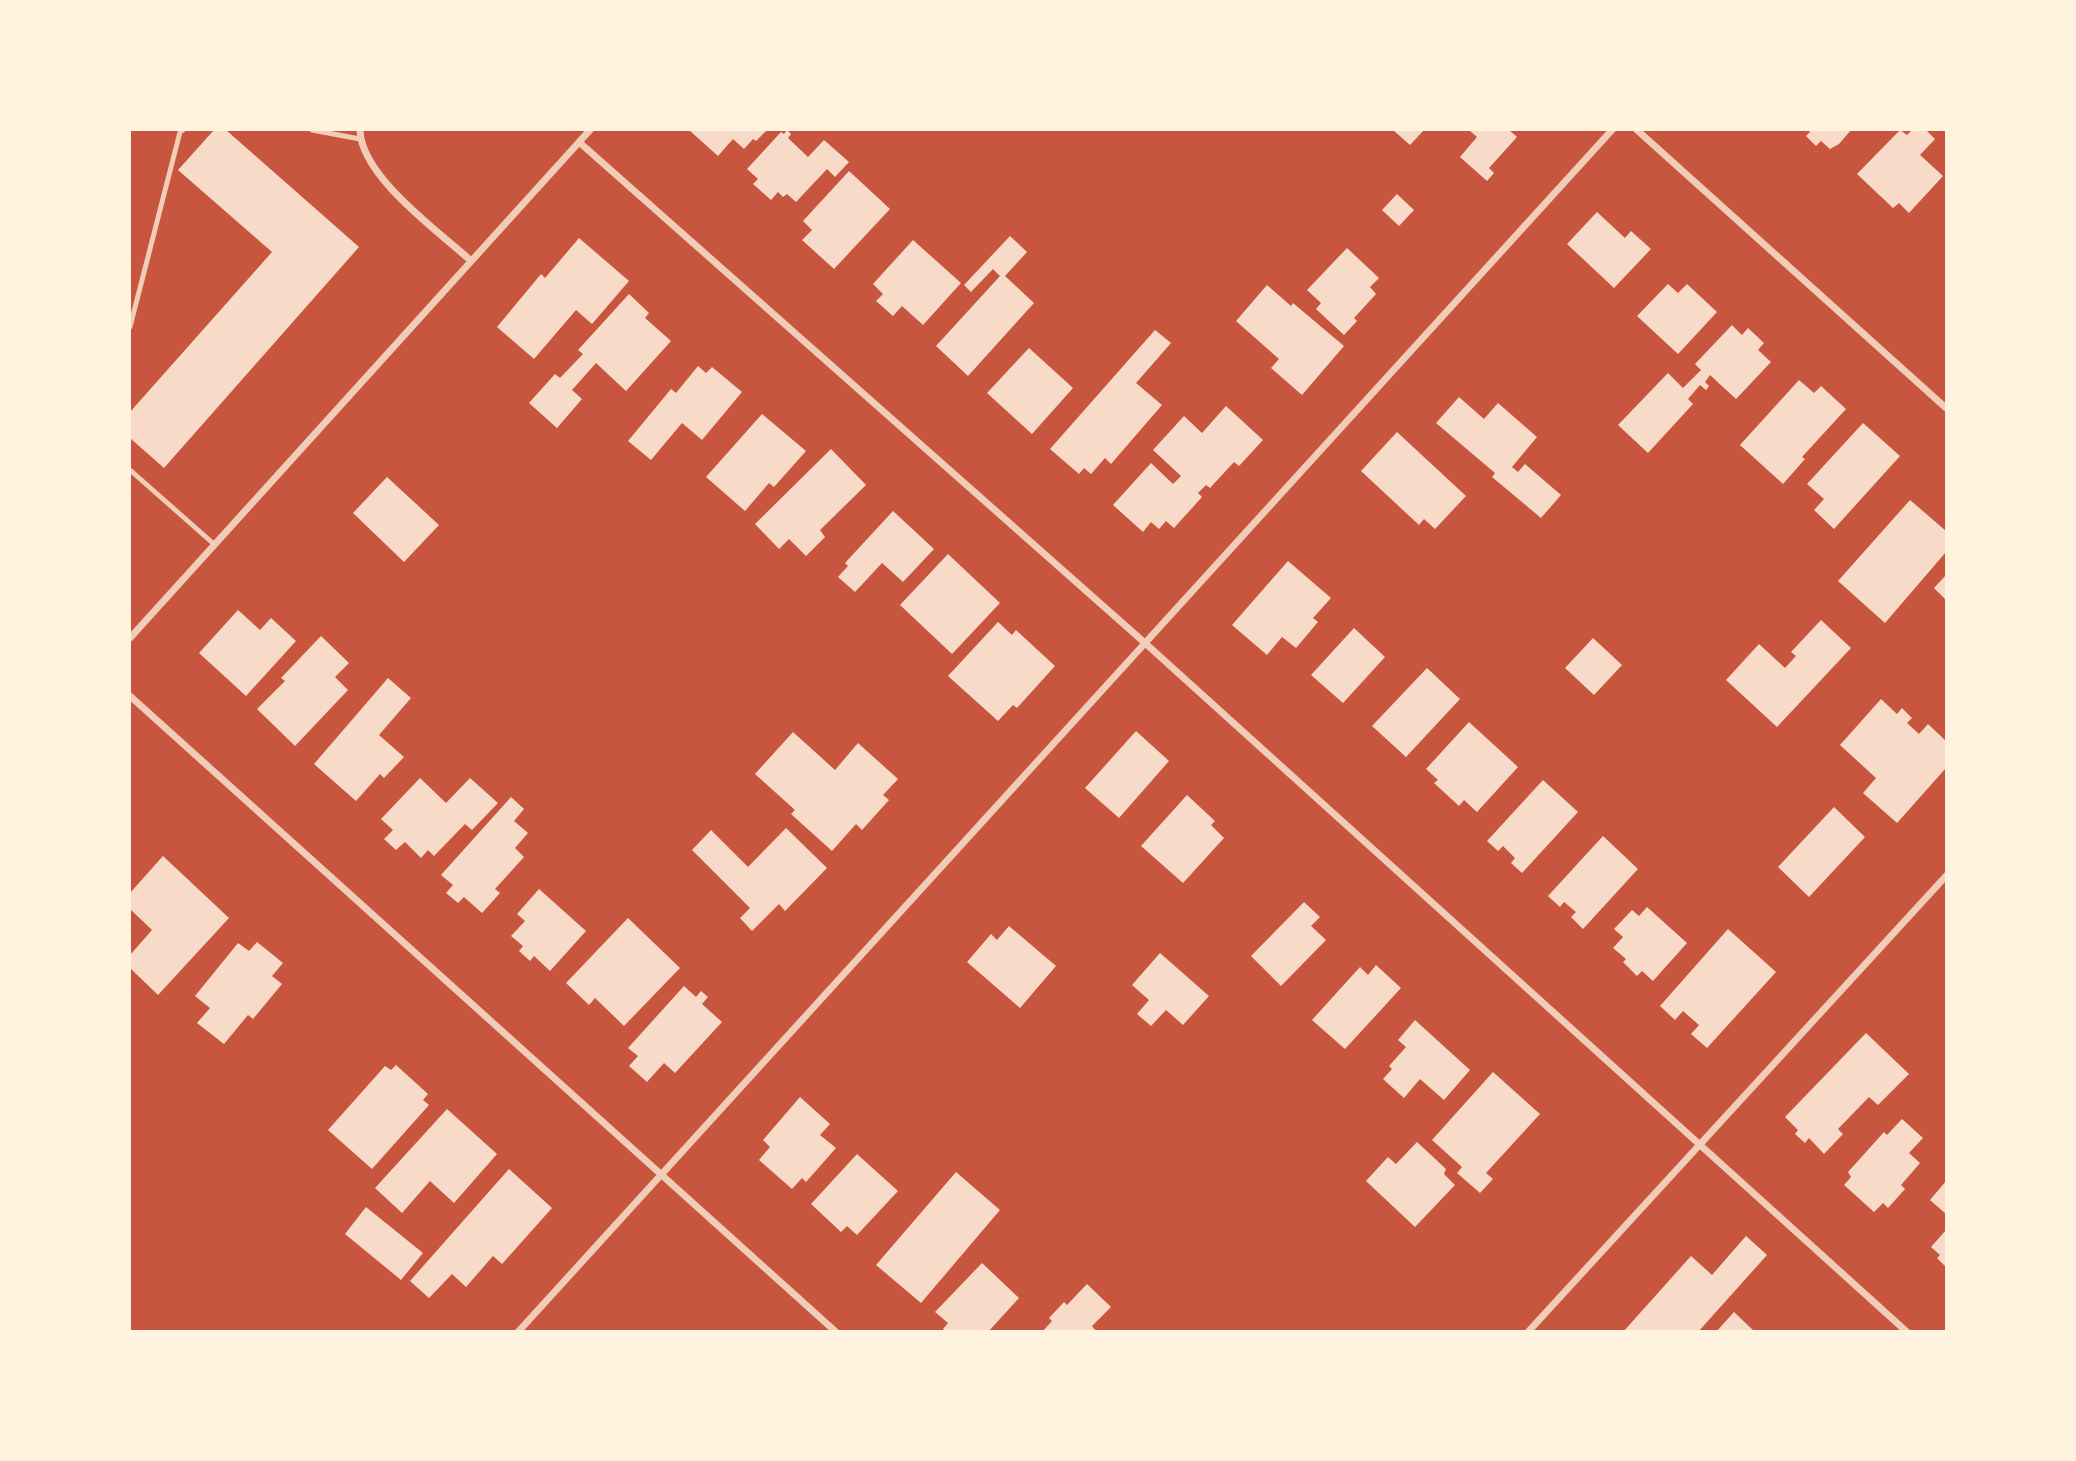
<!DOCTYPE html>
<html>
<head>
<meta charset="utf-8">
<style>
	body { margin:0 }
	#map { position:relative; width:2076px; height:1461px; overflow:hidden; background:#c8553d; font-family:"Titillium Web",sans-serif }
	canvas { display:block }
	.frame { position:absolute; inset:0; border:131px solid #fff3e0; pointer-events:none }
</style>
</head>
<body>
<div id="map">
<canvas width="2076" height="1461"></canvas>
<div class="frame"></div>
</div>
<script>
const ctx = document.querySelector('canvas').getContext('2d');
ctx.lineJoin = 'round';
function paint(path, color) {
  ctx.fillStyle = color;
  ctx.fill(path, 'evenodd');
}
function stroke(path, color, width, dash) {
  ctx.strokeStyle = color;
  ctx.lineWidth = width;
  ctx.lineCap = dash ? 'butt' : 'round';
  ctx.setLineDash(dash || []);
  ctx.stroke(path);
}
const building = new Path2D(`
	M214 130H226L359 247 164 468 130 438V412L272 252 178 170Z
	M689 130H767L756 141 753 139 744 149 733 139 718 156Z
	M787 130 791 134 788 138 808 157 824 140 849 162 835 177 827 169 796 202 787 194 783 197 778 192 771 200 753 184 758 179 747 169 781 132 784 134Z
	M1393 130H1424L1410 145Z
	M1469 130H1509L1517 137 1489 168 1494 173 1487 181 1460 157 1477 137Z
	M1808 130H1851L1839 144 1830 149 1821 141 1816 146 1806 136 1810 132Z
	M1900 130 1907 135 1912 130H1926L1935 139 1920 155 1943 176 1909 213 1899 203 1893 208 1857 174Z
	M849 171 890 209 834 269 802 240 812 230 803 221Z
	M1397 194 1414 210 1399 226 1382 210Z
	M1597 212 1625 238 1631 231 1651 249 1614 288 1567 244Z
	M1010 236 1027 252 1005 276 1034 303 968 376 936 346 1000 276 993 269 971 292 964 285Z
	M579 238 629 281 592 324 576 310 534 359 497 327 541 274 545 278Z
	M913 240 961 283 923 325 902 306 893 316 876 301 883 294 873 284Z
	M1347 248 1379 278 1370 287 1376 294 1354 318 1357 321 1344 335 1316 309 1321 303 1307 290Z
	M1668 284 1678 293 1687 284 1717 312 1678 354 1637 316Z
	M1267 285 1291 306 1293 303 1344 346 1302 395 1271 368 1279 359 1236 321Z
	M629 294 649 313 645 318 671 341 626 391 596 363 572 390 582 399 557 428 529 403 555 374 560 378 583 354 578 350Z
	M1732 325 1742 335 1748 328 1764 343 1758 350 1771 362 1736 399 1710 375 1705 382 1709 386 1706 390 1700 385 1688 399 1693 404 1648 453 1618 425 1668 373 1683 388 1701 370 1695 364Z
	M1155 330 1171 343 1136 383 1162 405 1111 464 1105 458 1091 474 1084 468 1079 474 1050 449Z
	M1029 348 1073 388 1032 434 987 393Z
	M698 366 706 373 712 367 742 392 702 440 682 423 651 460 628 441 671 389 676 393Z
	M1799 380 1814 393 1821 386 1846 409 1802 457 1805 459 1783 484 1740 445Z
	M1459 397 1484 419 1498 403 1537 437 1512 467 1518 472 1525 464 1561 495 1541 518 1492 477 1495 473 1436 423Z
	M1226 406 1263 440 1239 466 1234 462 1210 488 1206 485 1198 493 1202 497 1174 528 1166 521 1159 529 1151 522 1143 532 1113 505 1151 463 1173 484 1181 476 1153 450 1184 416 1202 433Z
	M762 414 806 451 774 487 769 483 745 511 706 477Z
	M1863 423 1900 456 1834 529 1814 510 1824 499 1807 484Z
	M1397 432 1466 496 1435 529 1424 519 1419 525 1361 471Z
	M831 449 866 485 820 530 825 537 806 556 789 539 779 549 755 524Z
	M387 477 439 525 404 562 353 513Z
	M1910 500 1946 531V552L1885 623 1838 581Z
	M893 511 934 549 903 582 882 563 855 592 838 577 848 566 845 563Z
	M948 554 1000 603 952 654 900 605Z
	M1288 561 1331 598 1313 618 1318 622 1296 648 1282 637 1267 655 1232 625Z
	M1946 575V600L1934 588Z
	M238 610 260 630 271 618 296 641 246 696 199 653Z
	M1821 620 1851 648 1777 727 1726 680 1759 644 1785 668 1796 656 1791 652Z
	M998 622 1012 635 1016 630 1055 666 1017 708 1013 705 998 721 948 676Z
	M1354 628 1385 657 1343 703 1311 675Z
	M321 636 349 663 335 677 348 690 295 746 257 709 285 681 281 678Z
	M1593 638 1622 665 1594 695 1565 668Z
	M1427 668 1460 699 1406 757 1372 726Z
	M388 678 411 698 379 735 404 757 384 778 380 774 356 801 314 764Z
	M1881 699 1897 714 1902 708 1912 718 1907 723 1919 734 1928 724 1946 741V768L1897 823 1863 793 1876 778 1840 745Z
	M1469 722 1518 767 1477 812 1464 800 1459 806 1434 783 1438 780 1426 769Z
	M1136 731 1169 761 1119 818 1085 788Z
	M793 732 835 770 858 743 898 779 883 795 889 800 862 830 856 824 832 851 791 814 795 810 755 774Z
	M420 778 446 803 470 778 498 803 472 830 465 824 434 856 428 850 421 858 405 842 396 850 384 839 393 830 381 819Z
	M1543 780 1578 812 1522 873 1511 863 1515 858 1503 846 1498 851 1487 841Z
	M1187 795 1215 821 1211 825 1224 838 1183 883 1141 846Z
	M511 797 524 809 514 821 528 833 515 848 524 857 495 889 500 893 482 913 464 897 458 903 446 893 453 885 441 875Z
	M1834 807 1865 837 1809 897 1778 867Z
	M786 828 827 868 785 911 779 904 752 931 740 918 750 908 692 850 711 830 748 867Z
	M1603 836 1638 869 1583 929 1571 917 1576 912 1564 902 1560 907 1548 896Z
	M163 856 229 918 158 995 130 968V955L152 930 130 909V893Z
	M539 889 586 931 550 971 534 956 530 961 519 951 523 946 511 936 525 921 517 914Z
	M1304 902 1320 917 1311 926 1326 940 1281 986 1251 956Z
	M1647 907 1687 943 1653 981 1642 971 1637 976 1623 962 1626 959 1613 948 1623 937 1614 929 1632 910 1639 916Z
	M628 918 680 968 624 1026 595 998 589 1005 566 983Z
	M1009 926 1056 966 1020 1008 967 962 991 934 997 940Z
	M1728 929 1776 972 1707 1048 1691 1034 1699 1025 1683 1011 1675 1020 1660 1006Z
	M257 942 283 963 272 976 282 984 253 1019 248 1015 224 1044 197 1023 210 1008 195 996 238 943 249 951Z
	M1160 953 1209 996 1183 1025 1166 1010 1151 1026 1137 1014 1149 1000 1132 985Z
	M1376 965 1401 988 1345 1049 1312 1020 1360 967 1368 975Z
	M684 986 696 997 701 991 708 997 702 1004 722 1022 675 1073 664 1063 647 1082 629 1066 638 1056 628 1048Z
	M1415 1020 1470 1070 1444 1100 1420 1079 1404 1098 1383 1079 1392 1069 1389 1066 1406 1047 1398 1040Z
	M1866 1033 1909 1074 1878 1105 1869 1097 1838 1129 1843 1134 1824 1154 1809 1138 1805 1143 1795 1134 1798 1130 1785 1117Z
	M396 1065 428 1094 423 1100 429 1105 372 1169 328 1130 385 1066 391 1070Z
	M1493 1072 1540 1114 1486 1173 1493 1179 1480 1193 1457 1173 1462 1167 1432 1140Z
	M800 1097 830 1124 820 1135 836 1148 806 1182 802 1178 792 1189 759 1160 770 1147 763 1140Z
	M447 1109 497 1154 454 1203 430 1181 402 1213 375 1188Z
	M1902 1119 1923 1138 1909 1153 1920 1163 1901 1185 1905 1189 1888 1208 1883 1203 1874 1212 1844 1185 1851 1177 1848 1172 1884 1132 1887 1135Z
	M1417 1142 1446 1169 1444 1174 1455 1185 1415 1227 1366 1181 1388 1157 1396 1164Z
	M857 1154 898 1191 857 1235 847 1226 841 1232 811 1204Z
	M509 1169 552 1208 502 1264 493 1256 466 1287 452 1274 429 1298 410 1281Z
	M956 1172 1000 1210 921 1303 876 1265Z
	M1946 1181V1214L1930 1200Z
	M366 1207 423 1253 401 1280 345 1234Z
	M1946 1230V1267L1937 1258 1940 1255 1931 1247Z
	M1746 1236 1767 1255 1698 1332H1623L1691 1256 1712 1275Z
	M982 1263 1019 1298 988 1332H946L943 1329 948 1323 935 1312Z
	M1087 1284 1111 1307 1092 1326 1097 1332H1042L1052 1321 1049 1318 1064 1302 1067 1305Z
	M1734 1312 1755 1332H1716Z`);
const service = new Path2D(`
	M312 130 360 139
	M130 327 180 132 183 130
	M130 470 215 545`);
const minor = new Path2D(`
	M360 130C361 176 437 230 470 260
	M1637 130 1946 408
	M579 142 1145 643 1907 1332
	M130 638 590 130
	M130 696 836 1332
	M518 1332 1612 130
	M1528 1332 1946 876`);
paint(building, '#f7dbc8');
stroke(service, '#f1ccb7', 5);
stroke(minor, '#f1ccb7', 7);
</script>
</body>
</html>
